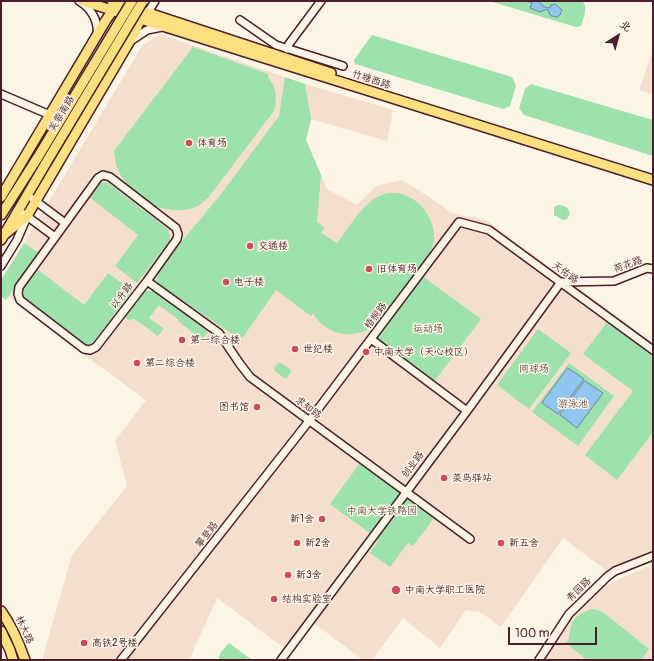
<!DOCTYPE html>
<html>
<head>
<meta charset="utf-8">
<style>
	body { margin:0 }
	#map { position:relative; width:654px; height:661px; overflow:hidden; background:#fcf5e5; font-family:Pangolin,"LXGW WenKai TC",sans-serif }
	canvas { display:block }
	.frame { position:absolute; inset:0; border:2px solid #4a1f2b; pointer-events:none }
	.north { position:absolute; left:598px; top:16px; width:40px; height:40px; -webkit-text-stroke:3px #fcf5e5; paint-order:stroke; rotate:37deg; font-size:11px; font-weight:700; line-height:16px; text-align:center; color:#4a1f2b }
	.north::after { content:''; display:block; margin:auto; width:14px; height:18px; background:#4a1f2b; clip-path:polygon(50% 0,100% 100%,50% 72%,0 100%) }
	.scale { position:absolute; left:508px; top:627px; width:89px; height:18px; box-sizing:border-box; border:2px solid #4a1f2b; border-top:0; padding-left:5px; font-size:12px; line-height:14px; white-space:nowrap; color:#4a1f2b; -webkit-text-stroke:3px #fcf5e5; paint-order:stroke }
</style>
</head>
<body>
<div id="map">
<canvas width="654" height="661"></canvas>
<div class="frame"></div>
<div class="north">北</div>
<div class="scale">100 m</div>
</div>
<script>
const ctx = document.querySelector('canvas').getContext('2d');
ctx.lineJoin = 'round';
function paint(path, color) {
  ctx.fillStyle = color;
  ctx.fill(path, 'evenodd');
}
function stroke(path, color, width, dash) {
  ctx.strokeStyle = color;
  ctx.lineWidth = width;
  ctx.lineCap = dash ? 'butt' : 'round';
  ctx.setLineDash(dash || []);
  ctx.stroke(path);
}
function drawText(font, color, halo, rows, align = 'center') {
  ctx.font = font + ' Pangolin,"LXGW WenKai TC",sans-serif';
  ctx.lineWidth = 3;
  ctx.setLineDash([]);
  ctx.textBaseline = 'middle';
  ctx.strokeStyle = halo;
  ctx.fillStyle = color;
  for (const [text, x, y, turn = 0] of rows) {
    ctx.save();
    ctx.translate(x, y);
    ctx.rotate((+turn || 0) * Math.PI / 180);
    ctx.textAlign = isNaN(turn) ? turn : align;
    if (halo) ctx.strokeText(text, 0, 0);
    ctx.fillText(text, 0, 0);
    ctx.restore();
  }
}
const built = new Path2D(`
	M160 34 305 84 393 110 387 141 311 119 306 140 327 189 357 205 376 186 402 180 429 197 452 213 486 220 653 343V550L607 571 563 538 501 627 480 612 466 610 440 648 403 618 372 660H363L311 621 288 651 217 598 189 660H42L72 555 127 486 115 441 146 400 91 360 8 296 39 253 24 243 142 46Z
	M653 50V94L639 90Z
	M653 564V660H541L549 653 569 622 602 587Z`);
const green = new Path2D(`
	M489 1H582C589 8 583 18 581 26L576 27Z
	M372 35 512 77 516 86 510 106 503 109 355 64 354 60Z
	M193 47 268 74C268 78 271 81 273 85 277 94 276 102 274 111L208 198C205 200 202 204 198 206 186 212 167 211 155 206 132 188 116 181 114 151Z
	M285 77 305 84 311 119 306 140 321 175 317 222 325 228 321 233 337 243C348 229 359 209 374 199 402 179 437 210 434 241 432 257 390 309 378 324 357 340 327 338 313 313L311 316 276 290 243 337H237L160 286 156 281 158 274 178 246 221 194 279 116Z
	M531 84 653 120V156L524 115 519 108 525 89Z
	M98 182 108 183 168 229 170 236 169 241 137 283 115 266 138 235 88 196Z
	M558 205C564 205 568 207 570 213L567 219 563 220 554 215V207Z
	M24 243 39 253 6 300 1 296V280Z
	M37 269 84 305 108 273 132 291 91 345 84 347 26 302C19 286 28 281 37 269Z
	M422 276 481 319 434 382 375 339Z
	M147 291H153L159 294 208 331 202 340 178 321 179 320 159 305 149 318 164 329 158 336 133 318 130 321 125 317V315L142 292Z
	M608 321 653 355V432L617 480 585 455 633 391 583 354Z
	M538 329 571 353 529 409 497 385Z
	M278 363H281L290 369 291 372 287 378H284L275 371 274 369Z
	M569 363 614 396 578 446 532 412Z
	M360 463 434 518 413 546 408 543 390 567 370 553 379 540 330 504Z
	M592 609 598 610 604 613 649 649 641 660H587L566 643C570 638 569 637 570 631 571 618 581 612 592 609Z
	M229 643 252 660H218L221 652Z`);
const water = new Path2D(`
	M526 1H539C541 5 545 8 550 8L551 5 555 4 562 10 560 15 557 17 551 16 547 9 540 12 530 8 532 3Z
	M568 368 584 379 558 414 542 403Z
	M585 381 603 393 577 428 560 415Z`);
const minor = new Path2D(`
	M79 1C91 8 99 21 97 36
	M145 17 155 1
	M240 20 276 45 343 66
	M132 40 147 30 162 27
	M287 49 289 44 321 1
	M1 94 50 115
	M103 175 110 177 176 228 178 234 177 239 147 281 96 347 90 350 84 349 20 300 18 294 19 287 98 178Z
	M33 199 65 223
	M24 214 55 237
	M1 266 17 240 27 217
	M147 281 219 333 240 364 250 377 470 539
	M371 339 467 411
	M121 660 309 421 459 222 489 230 653 350
	M281 660 467 411 561 282 614 281 647 268 653 269
	M539 660 569 614 608 576 615 571 653 556`);
const major = new Path2D(`
	M83 1 653 180
	M112 1 331 73
	M1 197 106 20 116 6
	M1 215 38 157
	M5 234 27 216 134 34 142 15
	M1 240 46 163
	M1 611C12 626 19 643 25 660
	M1 631 10 650 13 660`);
const majorBridge = new Path2D(`
	M38 157 132 1
	M46 163 143 1`);
const markers = [
	[189,143,4,"#d1495b"],
	[250,246,4,"#d1495b"],
	[369,269,4,"#d1495b"],
	[226,282,4,"#d1495b"],
	[182,340,4,"#d1495b"],
	[295,349,4,"#d1495b"],
	[366,352,4,"#d1495b"],
	[137,363,4,"#d1495b"],
	[257,407,4,"#d1495b"],
	[444,478,4,"#d1495b"],
	[322,519,4,"#d1495b"],
	[297,543,4,"#d1495b"],
	[501,543,4,"#d1495b"],
	[288,575,4,"#d1495b"],
	[396,590,5,"#d1495b"],
	[274,599,4,"#d1495b"],
	[84,643,4,"#d1495b"]
];
const streetNames = [
	["竹塘西路",371,80,18],
	["芙蓉南路",62,114,-59],
	["荷花路",628,265,-19],
	["天佑路",565,273,36],
	["以升路",122,296,-53],
	["梧桐路",376,316,-53],
	["求知路",308,408,37],
	["创业路",413,465,-53],
	["攀登路",207,535,-52],
	["青园路",579,590,-45],
	["林大路",24,630,65]
];
const poiNames = [
	["体育场",197,143],
	["交通楼",258,246],
	["旧体育场",377,269],
	["电子楼",234,282],
	["第一综合楼",190,340],
	["世纪楼",303,349],
	["中南大学（天心校区）",374,352],
	["第二综合楼",145,363],
	["图书馆",249,407,"right"],
	["菜鸟驿站",452,478],
	["新1舍",314,519,"right"],
	["新2舍",305,543],
	["新五舍",509,543],
	["新3舍",296,575],
	["中南大学职工医院",405,590],
	["结构实验室",282,599],
	["高铁2号楼",92,643]
];
const parkNames = [
	["运动场",428,329],
	["网球场",534,369],
	["游泳池",573,404],
	["中南大学铁路园",382,511]
];
paint(built, '#f4dfce');
paint(green, '#9de1ad');
paint(water, '#90c5ee');
stroke(water, '#7483a0', 1);
stroke(minor, '#4a1f2b', 10);
stroke(major, '#4a1f2b', 12);
stroke(minor, '#fcf5e5', 7);
stroke(major, '#fce080', 9);
stroke(majorBridge, '#4a1f2b', 12, []);
stroke(majorBridge, '#fce080', 9);
for (const [x, y, r, color] of markers) {
  const dot = new Path2D();
  dot.arc(x, y, r, 0, 2 * Math.PI);
  ctx.fillStyle = color;
  ctx.fill(dot);
  stroke(dot, '#fcf5e5', 1.5);
}
drawText('10px', '#4a1f2b', '#fcf5e5', streetNames);
drawText('10px', '#4a1f2b', '#fcf5e5', poiNames, 'left');
drawText('10px', '#5f504c', '#fcf5e5', parkNames);
</script>
</body>
</html>
